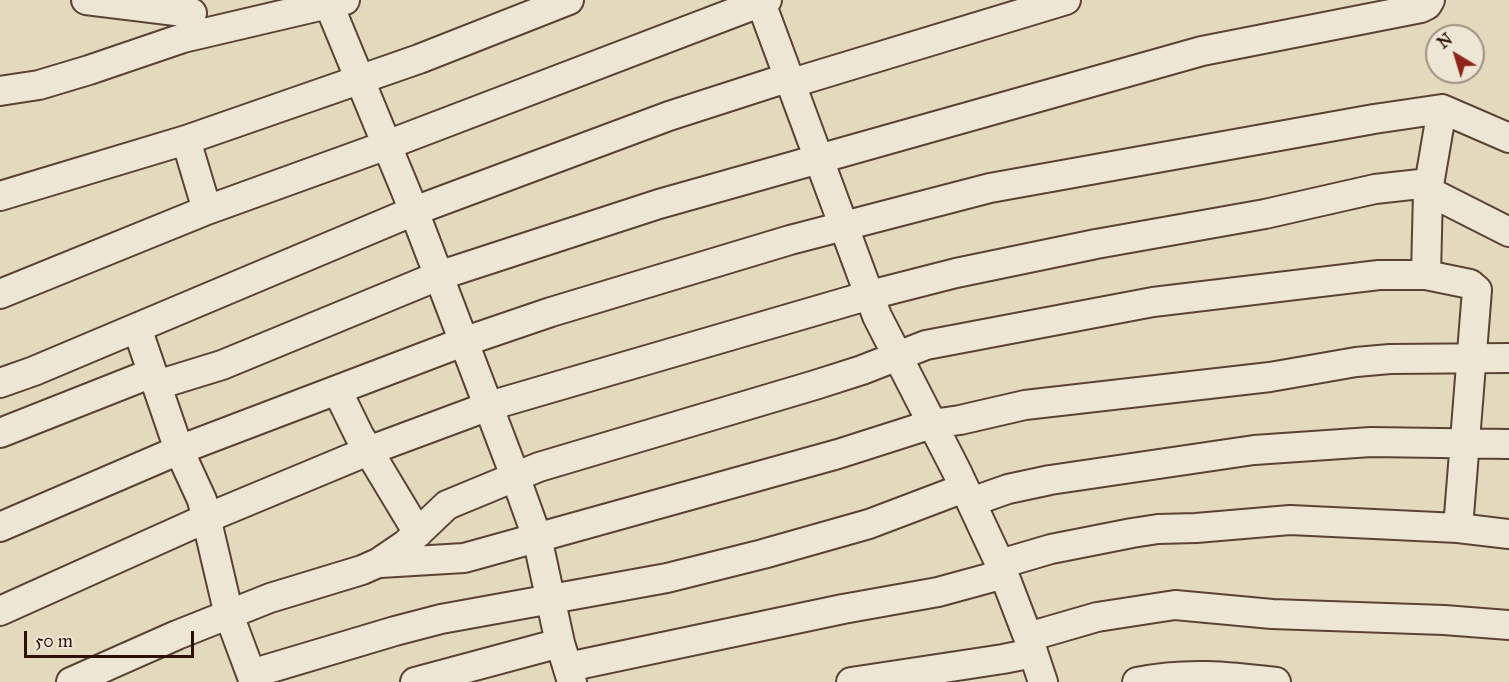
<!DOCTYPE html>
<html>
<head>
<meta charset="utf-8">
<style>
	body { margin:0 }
	#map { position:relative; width:1509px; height:682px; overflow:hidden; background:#e3d9bd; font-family:"IM FELL Great Primer",serif }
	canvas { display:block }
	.north { position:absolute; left:1425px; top:24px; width:60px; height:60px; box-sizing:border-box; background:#ede6d4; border:2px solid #a09082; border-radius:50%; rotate:322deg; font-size:16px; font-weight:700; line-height:24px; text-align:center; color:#2c1006 }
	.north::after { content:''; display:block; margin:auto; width:21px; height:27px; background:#8f2418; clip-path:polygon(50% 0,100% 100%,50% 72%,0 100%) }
	.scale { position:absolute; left:24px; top:631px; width:170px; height:27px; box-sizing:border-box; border:3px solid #2c1006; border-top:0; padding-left:8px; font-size:18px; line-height:21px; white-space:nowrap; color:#2c1006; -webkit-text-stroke:4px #ede6d4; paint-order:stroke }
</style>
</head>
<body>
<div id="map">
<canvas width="1509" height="682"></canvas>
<div class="north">N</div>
<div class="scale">50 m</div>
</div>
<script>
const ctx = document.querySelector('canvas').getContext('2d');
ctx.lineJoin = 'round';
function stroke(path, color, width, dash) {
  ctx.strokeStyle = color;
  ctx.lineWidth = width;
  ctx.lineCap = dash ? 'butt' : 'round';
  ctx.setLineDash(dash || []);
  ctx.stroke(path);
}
const minor = new Path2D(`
	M86 0 192 13
	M327 0 414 211 515 476 537 537 560 643 572 682
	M760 0 877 316 957 472 1000 564 1028 637 1043 682
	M792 83 1066 0
	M0 91 39 85 89 70 183 38 345 0
	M186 140 207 210
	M1428 191 1509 232
	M0 196 186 140 419 59 569 0
	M1426 275 1428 191 1442 109
	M0 294 207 210 387 145 767 0
	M137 328 179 450 202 500 229 615 254 682
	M0 383 34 371 414 211 669 116 790 77
	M157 385 222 365 438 276 659 204 1202 51 1421 8 1427 5 1430 0
	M337 390 359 435 418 533
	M0 433 152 373
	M971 502 1008 489 1050 480 1254 450 1371 442 1509 444
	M0 527 179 450 463 342 551 312 790 240 990 188 1374 119 1442 109 1509 138
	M380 563 464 558 475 555 838 454 932 424 960 420 1025 405 1270 377 1356 362 1390 359 1509 358
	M1000 564 1051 549 1132 533 1158 529 1196 528 1290 520 1458 528 1509 534
	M0 611 207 518 368 451 489 406 870 295 956 273 1096 244 1265 214 1375 189 1429 183
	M1028 637 1097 617 1175 605 1272 614 1444 620 1509 625
	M568 667 843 609 938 592 1004 574
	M251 674 395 631 441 619 667 578 763 554 869 524 964 488
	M71 682 177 635 270 598 362 570 378 563 406 544 447 505 539 467 815 385 862 370 926 345 1153 302 1379 275H1426L1470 284 1477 290 1458 528
	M415 682 560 643
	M851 682 1003 659 1033 653
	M1137 682C1186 672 1227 676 1276 682`);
stroke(minor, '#5a4234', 32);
stroke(minor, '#ede6d4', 28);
</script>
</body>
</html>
